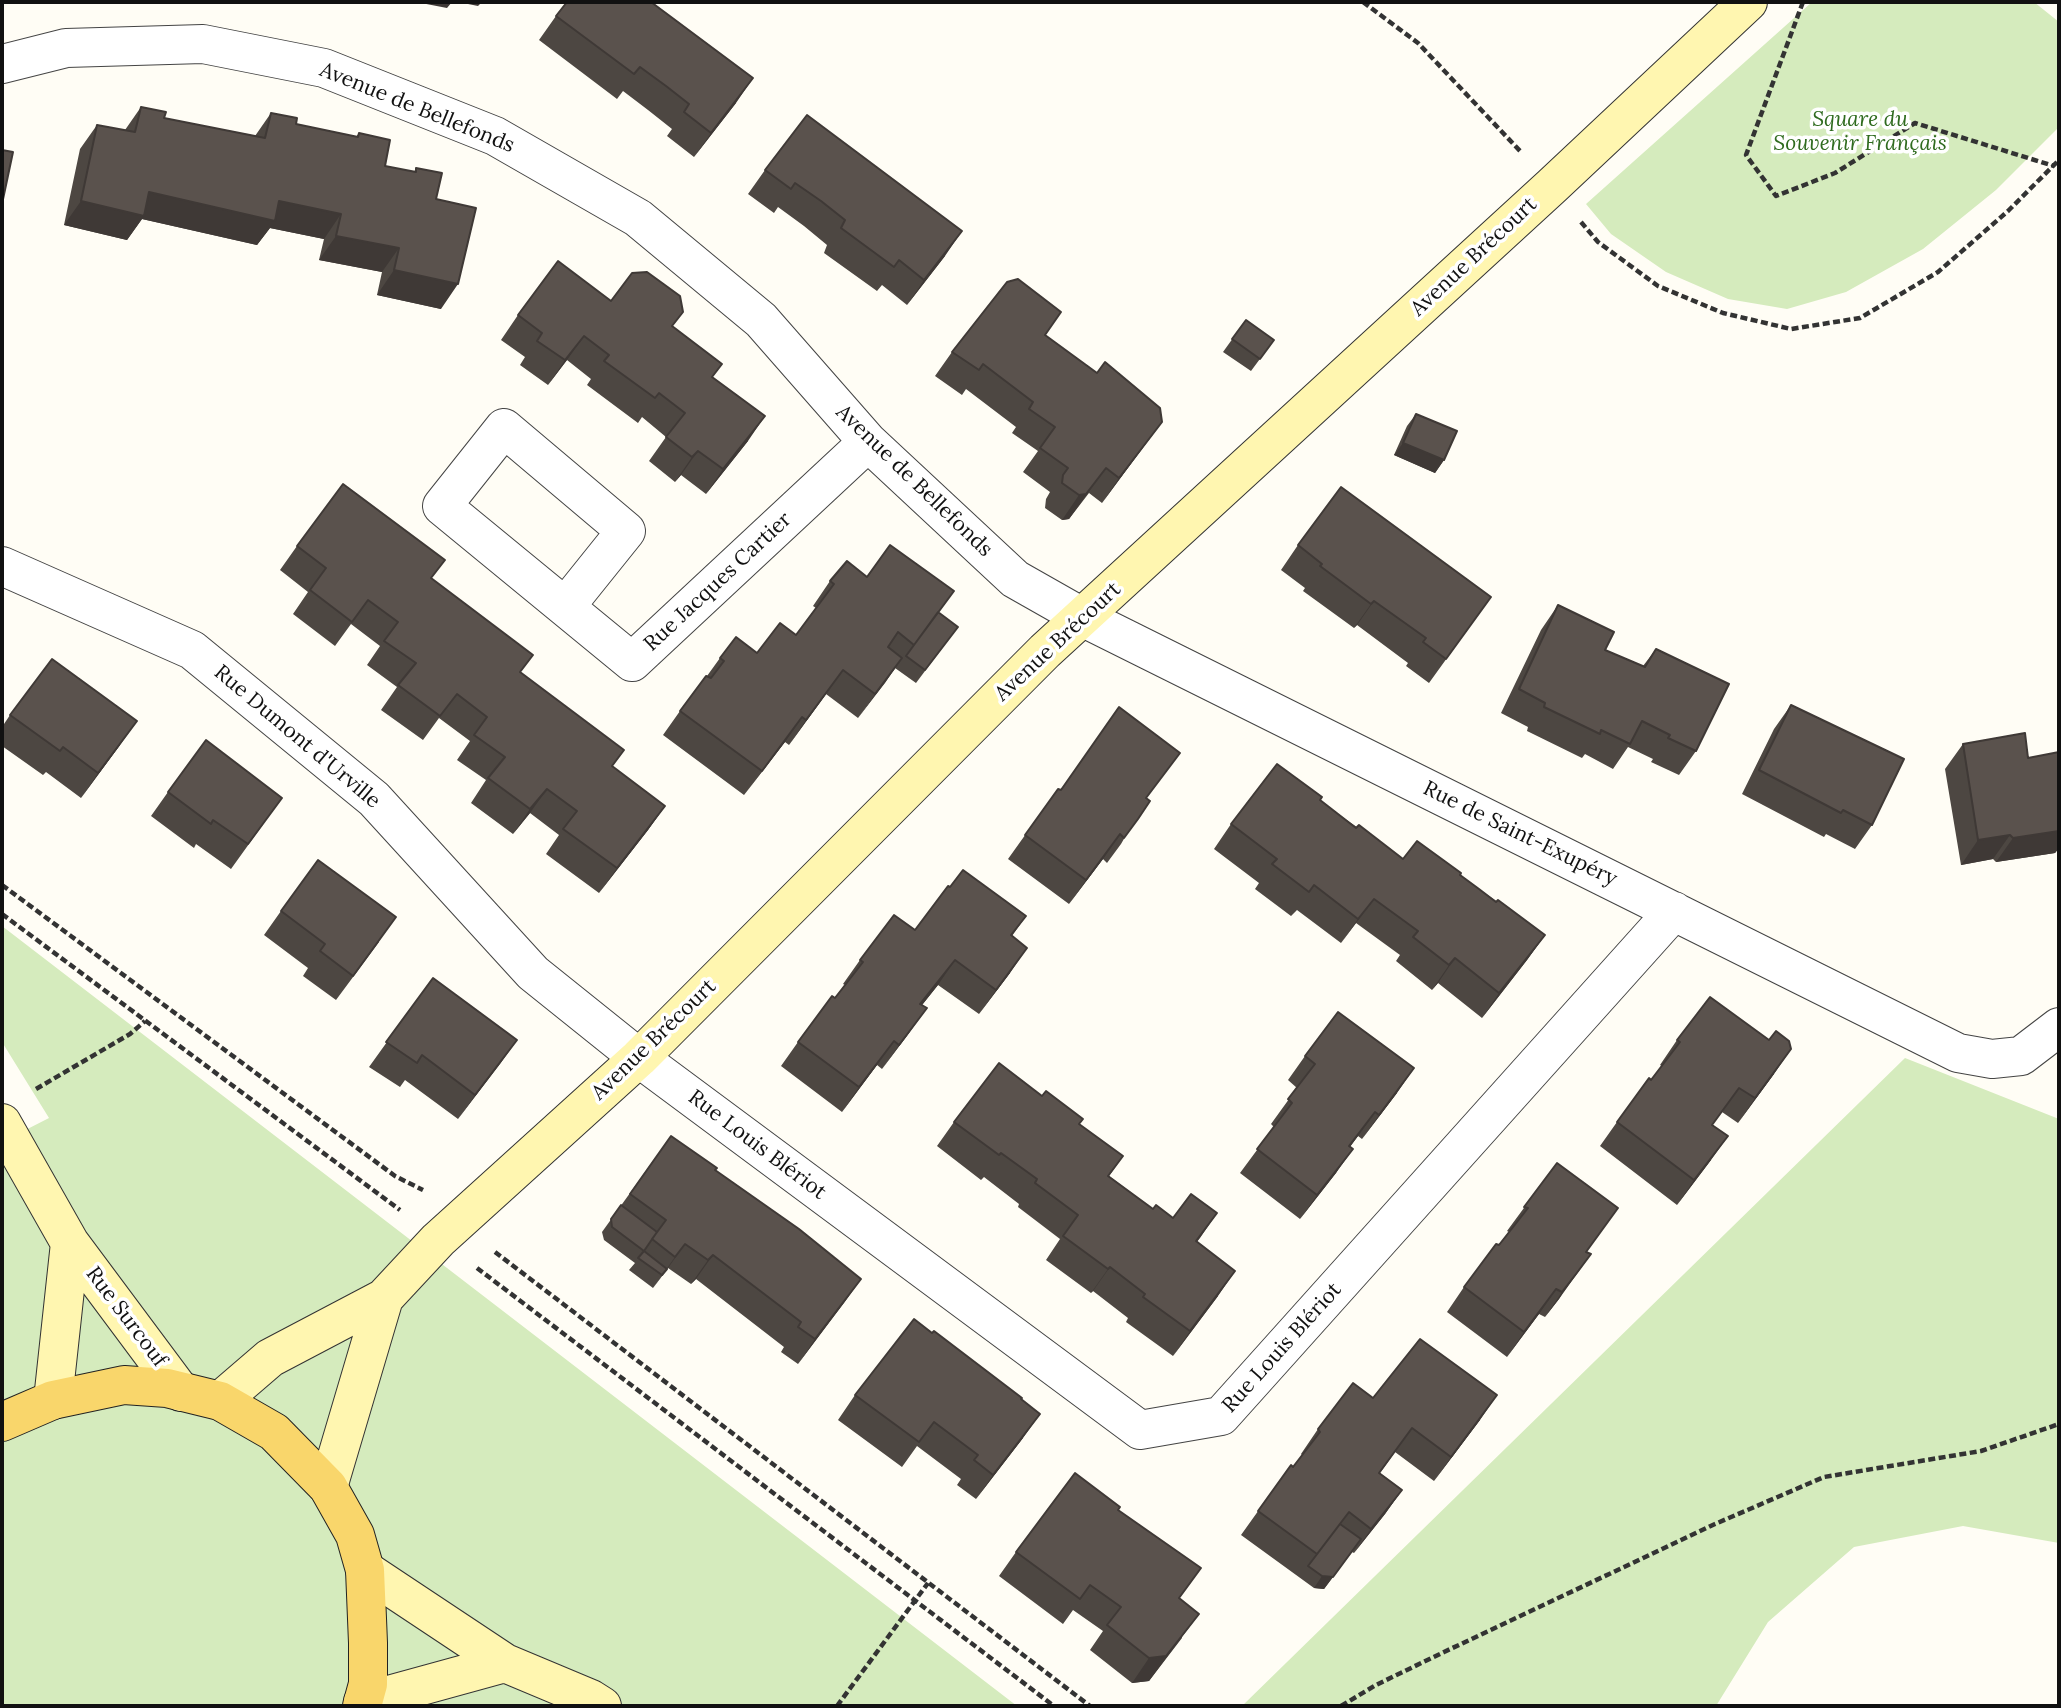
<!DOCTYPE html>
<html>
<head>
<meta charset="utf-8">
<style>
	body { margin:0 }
	#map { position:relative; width:2061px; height:1708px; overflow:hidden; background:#fffdf5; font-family:Lora,serif }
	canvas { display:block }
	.frame { position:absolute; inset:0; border:4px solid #111; pointer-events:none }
</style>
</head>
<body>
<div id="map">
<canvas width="2061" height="1708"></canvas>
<div class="frame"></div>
</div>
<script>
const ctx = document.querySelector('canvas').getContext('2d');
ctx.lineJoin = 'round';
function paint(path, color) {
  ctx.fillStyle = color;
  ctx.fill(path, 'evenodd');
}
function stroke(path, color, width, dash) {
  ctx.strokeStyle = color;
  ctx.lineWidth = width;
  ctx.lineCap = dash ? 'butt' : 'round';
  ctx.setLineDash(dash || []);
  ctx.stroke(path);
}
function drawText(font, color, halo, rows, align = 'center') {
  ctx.font = font + ' Lora,serif';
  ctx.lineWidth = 7;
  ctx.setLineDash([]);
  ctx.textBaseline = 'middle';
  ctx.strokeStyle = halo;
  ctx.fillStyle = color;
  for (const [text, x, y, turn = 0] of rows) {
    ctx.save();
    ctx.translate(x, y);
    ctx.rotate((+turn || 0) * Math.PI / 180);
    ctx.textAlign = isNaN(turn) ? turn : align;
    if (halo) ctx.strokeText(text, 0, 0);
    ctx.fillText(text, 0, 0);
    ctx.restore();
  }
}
const green = new Path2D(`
	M1812 2H2034L2059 22V127L1996 190 1923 249 1846 292 1787 309 1728 299 1666 272 1611 234 1586 204Z
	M2 926 1017 1706H2V1142L49 1118 2 1042Z
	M1905 1058 2059 1119V1543L1963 1526 1854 1547 1768 1622 1716 1706H1242Z`);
const path = new Path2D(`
	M1363 2 1418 43 1521 152
	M1803 2 1746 155 1776 196 1835 173 1915 123 2054 166
	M1581 222 1598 242 1658 286 1723 313 1791 329 1860 318 1938 272 2008 211 2059 160
	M2 885 395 1176 423 1190
	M2 914 400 1210
	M36 1089 130 1034 145 1021
	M495 1252 1090 1706
	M477 1268 1054 1706
	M837 1706 928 1583
	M1341 1706 1376 1685 1444 1652 1715 1524 1824 1477 1981 1451 2059 1424`);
const street = new Path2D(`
	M2 64 66 48 203 44 324 68 495 136 638 218 761 320 868 442 1015 579 1082 617 1958 1053 1992 1059 2021 1056 2059 1027
	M2 566 192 650 374 799 533 973 639 1058 1140 1430 1221 1416 1674 911
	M565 607 626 531 504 428 442 506 632 662 868 442`);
const secondary = new Path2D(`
	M2 1123 70 1243 181 1392
	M53 1400 70 1243
	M220 1401 270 1358 384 1298 438 1240 639 1058 1045 651 1552 186 1748 2
	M328 1487 384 1298
	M365 1570 505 1663 591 1699 602 1706
	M363 1702 505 1663`);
const primary = new Path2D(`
	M2 1422 53 1400 124 1385 167 1388 220 1401 274 1432 328 1487 355 1535 365 1570 368 1643V1684L362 1706`);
const wall = new Path2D(`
	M556 16 736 103 694 157 667 136 672 129 648 110 623 91 617 99 539 40Z
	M141 107 164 118 255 136 271 113 296 124 356 137 359 133 385 166 414 172 416 168 436 199 441 309 377 295 382 272 319 260 324 239 270 228 257 245 142 219 127 240 64 225 80 149 97 125 125 130Z
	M807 115 945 256 907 305 882 285 877 291 824 253 827 245 804 226 778 207 774 213 748 194 765 170Z
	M611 301 683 312 672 326 722 364 712 377 748 441 706 494 681 475 675 482 649 461 666 437 642 417 638 423 587 385 591 379 567 360 548 385 520 365 525 357 501 340 518 315Z
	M1246 320 1274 340 1251 371 1223 352Z
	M1045 335 1162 422 1102 503 1089 493 1069 519 1062 520 1045 508 1046 499 1050 492 1023 472 1038 451 1012 433 1016 427 966 389 962 395 935 376 952 352Z
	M1416 414 1444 460 1435 473 1394 455 1407 426Z
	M1298 545 1491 597 1429 683 1406 666 1408 663 1357 625 1354 628 1303 591 1305 588 1281 570Z
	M297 546 432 579 521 673 624 750 612 766 665 806 648 830 599 893 546 854 559 835 530 813 513 834 471 803 486 780 457 760 470 741 439 718 423 740 381 710 397 687 367 665 380 646 351 624 335 646 293 614 308 592 280 570Z
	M867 577 954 591 938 613 958 627 916 683 895 668 858 718 826 694 789 745 785 742 744 795 663 735 680 711 707 676 720 658 757 653 796 635 816 608 813 606 830 581Z
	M1558 605 1605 650 1643 666 1656 649 1696 751 1679 775 1651 762 1653 759 1628 747 1613 769 1585 754 1582 758 1527 731 1528 727 1501 713 1541 630Z
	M1791 705 1872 825 1855 849 1826 834 1824 837 1742 794 1774 729Z
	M10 715 120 745 81 798 46 772 43 775 2 746V727Z
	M1963 744 2028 758 2059 752V848L2055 853 1996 862 1993 859 1961 865 1945 769Z
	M1058 789 1147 799 1121 844 1107 863 1103 859 1069 904 1008 859Z
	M168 792 264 823 231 869 196 844 194 848 151 816Z
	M1320 800 1338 814 1403 859 1460 875 1479 889 1545 935 1527 960 1482 1018 1438 983 1432 990 1396 961 1400 955 1356 923 1341 943 1297 910 1291 916 1255 889 1259 883 1214 849 1231 824Z
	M950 887 1026 916 1012 936 1010 973 979 1014 938 985 922 1005 909 1033 882 1069 877 1065 842 1112 781 1066 798 1042 845 985 843 984 860 960 915 930Z
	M281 911 379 942 336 1000 303 976 308 968 264 935Z
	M433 978 517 1040 458 1119 405 1080 400 1087 369 1067Z
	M1677 1040 1774 1074 1738 1123 1722 1112 1712 1125 1711 1160 1677 1205 1600 1146 1617 1122 1662 1066 1660 1065Z
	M1305 1056 1397 1093 1362 1139 1358 1136 1350 1147 1336 1173 1300 1219 1240 1173 1274 1127 1271 1124 1297 1088 1288 1080Z
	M954 1122 1079 1124 1123 1156 1109 1176 1197 1242 1218 1296 1173 1356 1126 1322 1128 1318 1093 1291 1091 1293 1046 1260 1060 1239 1018 1207 1019 1204 984 1177 981 1180 937 1146Z
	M671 1136 715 1170 861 1279 798 1364 781 1352 784 1347 696 1279 691 1284 668 1268 653 1288 629 1270 635 1263 604 1240 602 1232Z
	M1557 1163 1587 1252 1559 1299 1545 1317 1539 1314 1507 1357 1447 1312 1464 1287 1509 1232 1507 1231Z
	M855 1395 1021 1399 1023 1438 976 1499 957 1485 961 1479 917 1446 902 1467 838 1420Z
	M1373 1398 1480 1420 1434 1481 1395 1452 1380 1473 1402 1490 1385 1514 1354 1553 1352 1552 1324 1589 1314 1588 1241 1535 1291 1465 1293 1467 1302 1455 1301 1454 1318 1429Z
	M1119 1510 1180 1599 1182 1638 1149 1681 1132 1683 1090 1650 1103 1631 1073 1610 1063 1624 999 1576 1016 1552Z`);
const shadedWall = new Path2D(`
	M416 2H452L447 8Z
	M458 2H482L478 6Z
	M753 78 736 103 694 157 711 133Z
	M149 192 279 201 341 214 324 239 270 228 257 245 142 219 127 240 64 225 81 201Z
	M962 231 945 256 907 305 924 280Z
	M336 236 399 248 382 272 319 260Z
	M394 270 458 284 441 309 377 295Z
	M584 336 567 360 548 385 565 360Z
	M765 416 748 441 706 494 723 469Z
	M1162 422 1144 446 1102 503 1119 478Z
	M1403 443 1444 460 1435 473 1394 455Z
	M698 451 681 475 675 482 692 457Z
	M1106 468 1069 519 1062 520 1079 495Z
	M1374 601 1357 625 1354 628 1371 604Z
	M902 658 885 683 858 718 875 694Z
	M843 670 826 694 789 745 806 720Z
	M802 717 785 742 744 795 762 771Z
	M137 721 120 745 81 798 98 773Z
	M547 789 530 813 513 834 530 809Z
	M665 806 648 830 599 893 617 868Z
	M2059 831V848L2055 853 1996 862 2013 838Z
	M1120 834 1103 859 1069 904 1086 880Z
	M2010 835 1993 859 1961 865 1978 840Z
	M1374 899 1341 943 1358 919Z
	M1545 935 1527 960 1482 1018 1499 993Z
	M1027 948 1010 973 979 1014 996 990Z
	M1455 958 1438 983 1432 990 1449 965Z
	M955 960 938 985 903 1029 920 1004Z
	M927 1008 909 1033 882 1069 899 1045Z
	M517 1040 500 1064 458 1119 475 1095Z
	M894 1041 877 1065 842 1112 859 1087Z
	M1791 1049 1774 1074 1738 1123 1755 1098Z
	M1414 1068 1397 1093 1362 1139 1379 1115Z
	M1375 1112 1358 1136 1332 1170 1349 1146Z
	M1728 1136 1711 1160 1677 1205 1694 1180Z
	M1353 1149 1336 1173 1300 1219 1317 1195Z
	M1217 1213 1200 1238 1178 1266 1196 1241Z
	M685 1244 668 1268 653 1288 675 1257Z
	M1591 1254 1559 1299 1545 1317 1562 1292Z
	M713 1255 696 1279 691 1284 708 1260Z
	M1110 1267 1093 1291 1091 1293 1108 1269Z
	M1235 1271 1218 1296 1173 1356 1190 1331Z
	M861 1279 844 1303 798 1364 815 1339Z
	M1556 1289 1539 1314 1507 1357 1524 1332Z
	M1497 1395 1480 1420 1434 1481 1451 1457Z
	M1040 1414 1023 1438 976 1499 993 1475Z
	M1402 1490 1385 1514 1354 1553 1371 1529Z
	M1361 1539 1324 1589 1314 1588 1322 1576Z
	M1199 1614 1149 1681 1132 1683 1149 1658Z`);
const building = new Path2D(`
	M567 2H651L753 78 711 133 684 112 689 104 666 86 640 67 634 74 556 16Z
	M141 107 166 112 164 118 265 138 271 113 297 118 296 124 358 137 359 133 390 140 385 166 416 172V168L442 173 436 199 476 208 458 284 394 270 399 248 336 236 341 214 279 201 275 221 149 192 144 216 81 201 97 125 135 132Z
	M807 115 962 231 924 280 899 260 894 267 841 228 845 220 821 201 795 183 791 189 765 170Z
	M2 150 13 152 2 204Z
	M558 261 611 301 632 273 647 272 680 296 683 312 672 326 722 364 712 377 765 416 723 469 698 451 692 457 666 437 685 413 659 393 655 398 604 361 609 355 584 336 565 360 537 341 542 333 518 315Z
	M1018 279 1061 312 1045 335 1097 373 1105 362 1160 408 1162 422 1119 478 1106 468 1086 494 1079 495 1062 483 1063 475 1068 468 1040 448 1055 427 1029 409 1033 402 983 364 979 370 952 352 1007 282Z
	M1246 320 1274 340 1260 359 1232 339Z
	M1416 414 1457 431 1444 460 1403 443Z
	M343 484 445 560 431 578 533 655 520 672 624 750 612 766 665 806 617 868 563 829 577 811 547 789 530 809 488 778 505 757 474 735 487 717 457 694 440 716 398 685 416 663 384 641 398 622 368 600 352 622 310 590 326 568 297 546Z
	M1341 487 1491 597 1446 659 1423 642 1426 638 1374 601 1371 604 1320 566 1322 564 1298 545Z
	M890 545 954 591 914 645 898 632 888 647 902 658 875 694 843 670 806 720 802 717 762 771 680 711 706 676 711 678 724 661 720 658 736 637 757 653 780 623 796 635 834 584 830 581 847 561 867 577Z
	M1558 605 1614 632 1605 650 1645 667 1656 649 1729 684 1696 751 1668 738 1670 735 1642 721 1630 744 1601 730 1600 734 1544 707 1545 703 1519 689Z
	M938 612 958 627 925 670 906 656Z
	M52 659 137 721 98 773 63 747 60 751 10 715Z
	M1791 705 1904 759 1872 825 1843 810 1841 813 1759 770Z
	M1119 707 1180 753 1146 798 1150 801 1138 819 1124 838 1120 834 1086 880 1025 835 1058 789 1061 790Z
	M2025 733 2028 758 2059 752V831L2013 838 2010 835 1978 840 1963 744Z
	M206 740 282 798 248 844 213 820 211 824 168 792Z
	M1277 764 1322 797 1320 800 1356 828 1359 825 1403 859 1417 841 1461 873 1460 875 1479 889 1496 902 1498 900 1545 935 1499 993 1455 958 1449 965 1413 937 1418 931 1374 899 1358 919 1314 885 1309 892 1272 864 1277 859 1231 824Z
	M318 860 396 917 353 976 320 951 325 944 281 911Z
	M963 870 1026 916 1011 935 1027 948 996 990 955 960 920 1004 927 1008 899 1045 894 1041 859 1087 798 1042 832 996 835 998 863 962 860 960 894 915 915 930 948 886 950 887Z
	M433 978 517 1040 475 1095 422 1055 417 1063 386 1042Z
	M1710 997 1769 1040 1776 1031 1789 1041 1791 1049 1755 1098 1739 1088 1712 1125 1728 1136 1694 1180 1617 1122 1649 1078 1651 1080 1680 1042 1677 1040Z
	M1338 1012 1414 1068 1379 1115 1375 1112 1349 1146 1353 1149 1317 1195 1257 1149 1292 1103 1288 1099 1315 1064 1305 1056Z
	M999 1063 1042 1096 1046 1091 1083 1119 1079 1124 1123 1156 1108 1176 1153 1209 1156 1205 1173 1218 1191 1194 1217 1213 1196 1241 1235 1271 1190 1331 1143 1297 1145 1294 1110 1267 1108 1269 1063 1236 1078 1215 1035 1183 1037 1179 1001 1153 999 1155 954 1122Z
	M671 1136 717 1168 715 1170 799 1229 861 1279 815 1339 798 1327 801 1322 713 1255 708 1260 685 1244 675 1257 652 1239 666 1220 630 1194Z
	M1557 1163 1618 1208 1586 1252 1591 1254 1576 1274 1562 1292 1556 1289 1524 1332 1464 1287 1496 1244 1499 1245 1528 1208 1524 1207Z
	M621 1205 657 1232 644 1251 612 1227 611 1219Z
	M644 1251 667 1269 662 1275 638 1258Z
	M914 1319 932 1333 934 1331 1022 1398 1021 1399 1040 1414 993 1475 974 1460 978 1455 934 1422 919 1442 855 1395Z
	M1420 1339 1497 1395 1451 1457 1412 1428 1379 1473 1402 1490 1371 1529 1349 1512 1317 1554 1258 1511 1291 1465 1293 1467 1320 1432 1318 1429 1353 1383 1373 1398Z
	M1075 1473 1120 1507 1118 1510 1201 1568 1179 1598 1199 1614 1166 1656 1149 1658 1107 1625 1121 1607 1090 1585 1080 1599 1016 1552Z
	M1340 1524 1361 1539 1333 1577 1322 1576 1308 1566Z`);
const streetNames = [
	["Avenue de Bellefonds",417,108,22],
	["Avenue Brécourt",1474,257,-43],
	["Avenue de Bellefonds",914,481,44],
	["Rue Jacques Cartier",718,582,-43],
	["Avenue Brécourt",1058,642,-43],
	["Rue Dumont d'Urville",297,737,40],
	["Rue de Saint-Exupéry",1520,834,26],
	["Avenue Brécourt",654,1040,-44],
	["Rue Louis Blériot",757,1145,37],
	["Rue Surcouf",126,1317,53],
	["Rue Louis Blériot",1282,1348,-48]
];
const parkNames = [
	["Square du",1860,120],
	["Souvenir Français",1860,144]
];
paint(green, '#d5ebbd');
stroke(street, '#444', 40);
stroke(secondary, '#333', 40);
stroke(primary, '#222', 40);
stroke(path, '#333', 4.5, [7, 3.5]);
stroke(street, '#fff', 38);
stroke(secondary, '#fff6b0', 38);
stroke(primary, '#f9d66b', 38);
paint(wall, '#4d4742');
paint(shadedWall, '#3f3936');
paint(building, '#5a524d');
stroke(building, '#3f3936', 2);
drawText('21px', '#111', '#fff', streetNames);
drawText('italic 21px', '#2f6b1f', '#fff', parkNames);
</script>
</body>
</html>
